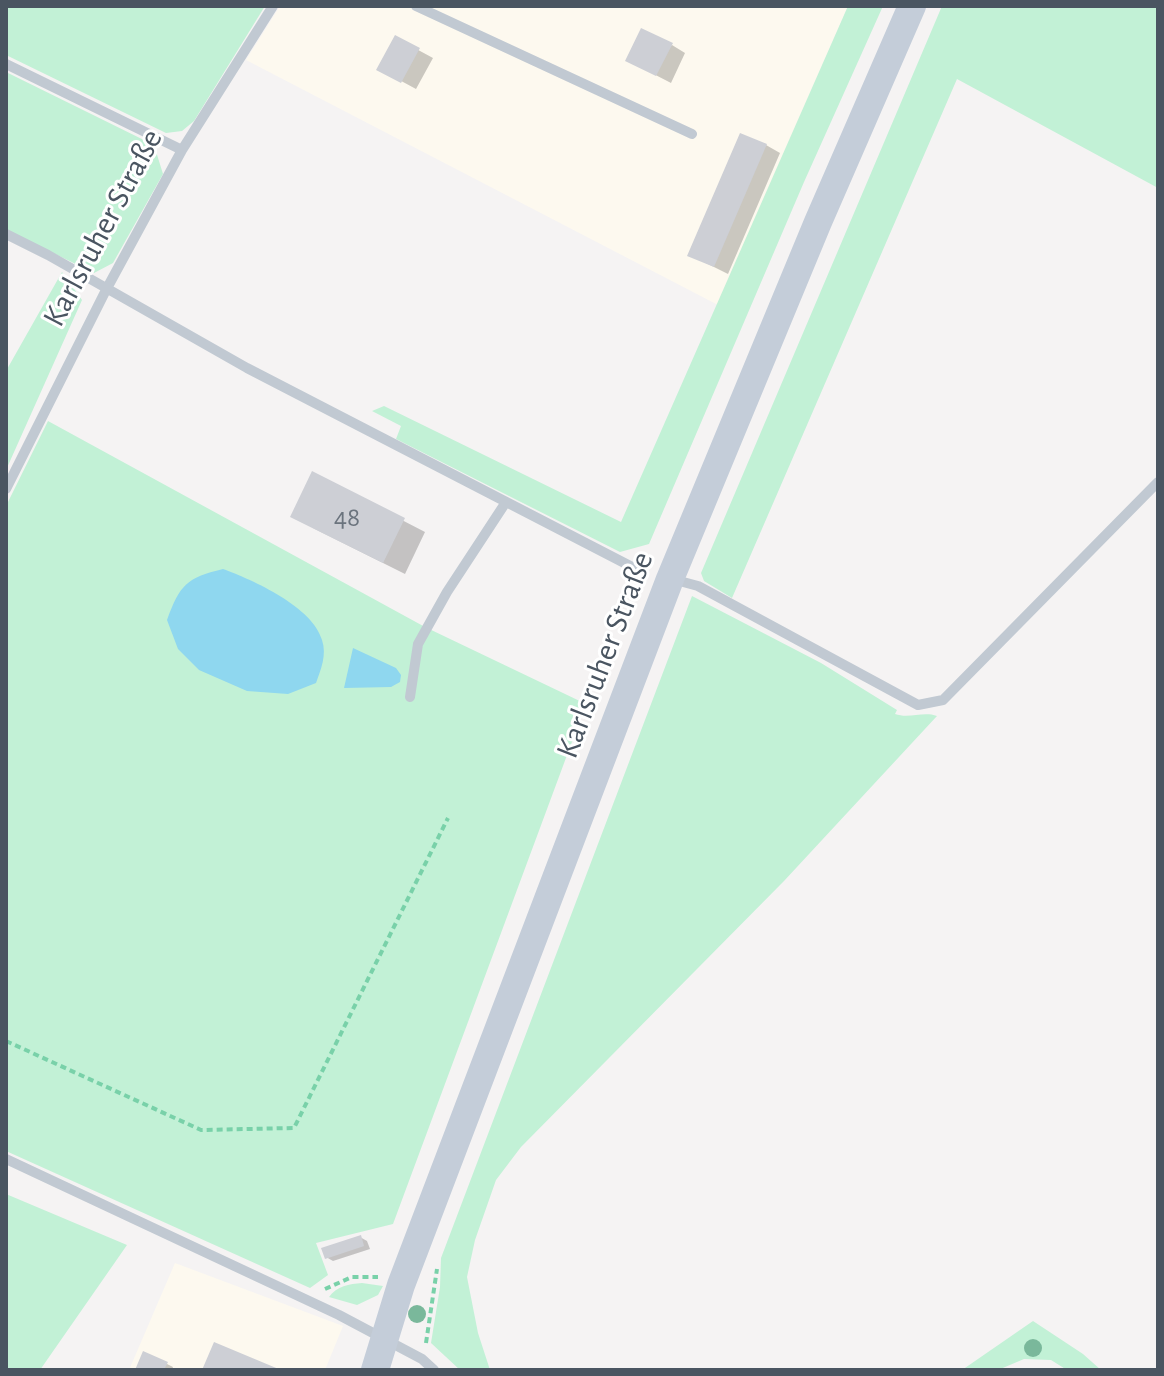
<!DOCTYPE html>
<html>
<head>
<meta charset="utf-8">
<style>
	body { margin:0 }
	#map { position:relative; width:1164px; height:1376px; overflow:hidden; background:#f5f3f3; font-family:"Alegreya Sans",sans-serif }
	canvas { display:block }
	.frame { position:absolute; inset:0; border:8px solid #4a5561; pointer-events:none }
</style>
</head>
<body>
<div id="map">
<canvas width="1164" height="1376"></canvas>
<div class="frame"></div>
</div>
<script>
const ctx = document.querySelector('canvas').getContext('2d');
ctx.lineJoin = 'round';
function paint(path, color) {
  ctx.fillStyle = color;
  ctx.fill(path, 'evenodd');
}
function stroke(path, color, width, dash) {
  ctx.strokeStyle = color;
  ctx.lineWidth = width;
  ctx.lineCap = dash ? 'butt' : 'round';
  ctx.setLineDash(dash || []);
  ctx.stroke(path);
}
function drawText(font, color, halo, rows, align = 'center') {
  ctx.font = font + ' "Alegreya Sans",sans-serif';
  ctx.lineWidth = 6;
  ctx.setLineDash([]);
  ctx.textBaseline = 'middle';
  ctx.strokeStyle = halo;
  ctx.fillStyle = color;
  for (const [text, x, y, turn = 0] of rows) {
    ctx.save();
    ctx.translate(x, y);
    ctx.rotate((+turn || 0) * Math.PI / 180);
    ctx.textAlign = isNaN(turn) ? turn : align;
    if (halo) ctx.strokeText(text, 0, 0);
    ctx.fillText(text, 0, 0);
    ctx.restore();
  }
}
const commercial = new Path2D(`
	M280 6H848L718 305 246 60Z
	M175 1263 343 1326 325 1370H129Z`);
const green = new Path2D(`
	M6 6H265L194 121 182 131 166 133 6 55Z
	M848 6H883L804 182 649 544 620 552 396 439 401 426 372 411 384 406 621 522Z
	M942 6H1158V188L957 79 732 598 704 581 701 573Z
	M6 72 154 145 163 174 113 263 94 273 6 230Z
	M62 272 82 300 6 470V371Z
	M48 421 425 627 586 704 393 1224 316 1243 328 1275 310 1288 6 1151V506Z
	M692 596 821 663 897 710 895 714C909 719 923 711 937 716L784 881 521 1147 496 1180 475 1240 467 1277 478 1333 490 1370H460L431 1343 440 1287 441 1258Z
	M6 1194 127 1245 40 1370H6Z
	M362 1283 383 1286 378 1295 357 1305 329 1297C337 1286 349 1284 362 1283Z
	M1033 1321 1083 1354 1101 1370H1067L1051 1360 1024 1359 998 1370H962Z`);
const water = new Path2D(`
	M223 569C253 580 313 607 322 640 327 655 321 669 316 683L288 694 247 691 199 670 178 649 167 620C180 585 186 578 223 569Z
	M353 648 396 668 401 675 400 682 391 687 344 688Z`);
const shadow = new Path2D(`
	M396 38 433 58 416 89 379 69Z
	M672 45 685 53 671 83 642 68Z
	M766 145 780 153 728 274 690 255Z
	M313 474 425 532 405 574 313 528Z
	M360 1237 367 1241 370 1249 333 1261 326 1257Z
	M167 1364 173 1367 172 1370H137Z`);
const building = new Path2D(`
	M641 28 673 43 656 76 625 61Z
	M395 35 420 48 401 83 376 70Z
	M740 133 767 144 714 267 687 256Z
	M312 471 405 518 383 563 290 517Z
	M361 1235 364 1246 325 1259 321 1248Z
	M214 1342 281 1370H202Z
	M143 1351 168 1362 164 1370H135Z`);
const path = new Path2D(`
	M6 1041 201 1130 294 1128 448 818
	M325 1289 352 1277H378
	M426 1343 437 1269`);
const lane = new Path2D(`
	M416 6 692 134
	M6 64 182 150
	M6 234 48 255 247 368 636 569
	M6 489 106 290 182 150 273 6
	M672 579 698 586 918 705 943 700 1158 482
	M410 697 418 644 447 592 506 502
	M6 1159 339 1315 422 1359 434 1370`);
const secondary = new Path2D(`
	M375 1370 401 1285 670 579 818 222 912 6`);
const trees = [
	[417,1314],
	[1033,1348]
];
const numberNames = [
	["48",347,518]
];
const streetNames = [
	["Karlsruher Straße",103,228,-62],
	["Karlsruher Straße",605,655,-69]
];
paint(commercial, '#fdf9ef');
paint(green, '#c2f1d6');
paint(water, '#8fd7ef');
paint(shadow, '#0003');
paint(building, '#cdcfd5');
stroke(path, '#79d1a9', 4, [6, 4]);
stroke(lane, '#c1c9d2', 10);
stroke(secondary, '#c4cdd9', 28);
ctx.fillStyle = '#7ab89b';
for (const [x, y] of trees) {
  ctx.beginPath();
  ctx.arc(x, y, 9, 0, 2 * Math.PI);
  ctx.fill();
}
drawText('28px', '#6b747e', null, numberNames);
drawText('32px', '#4a5561', '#fff', streetNames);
</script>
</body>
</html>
